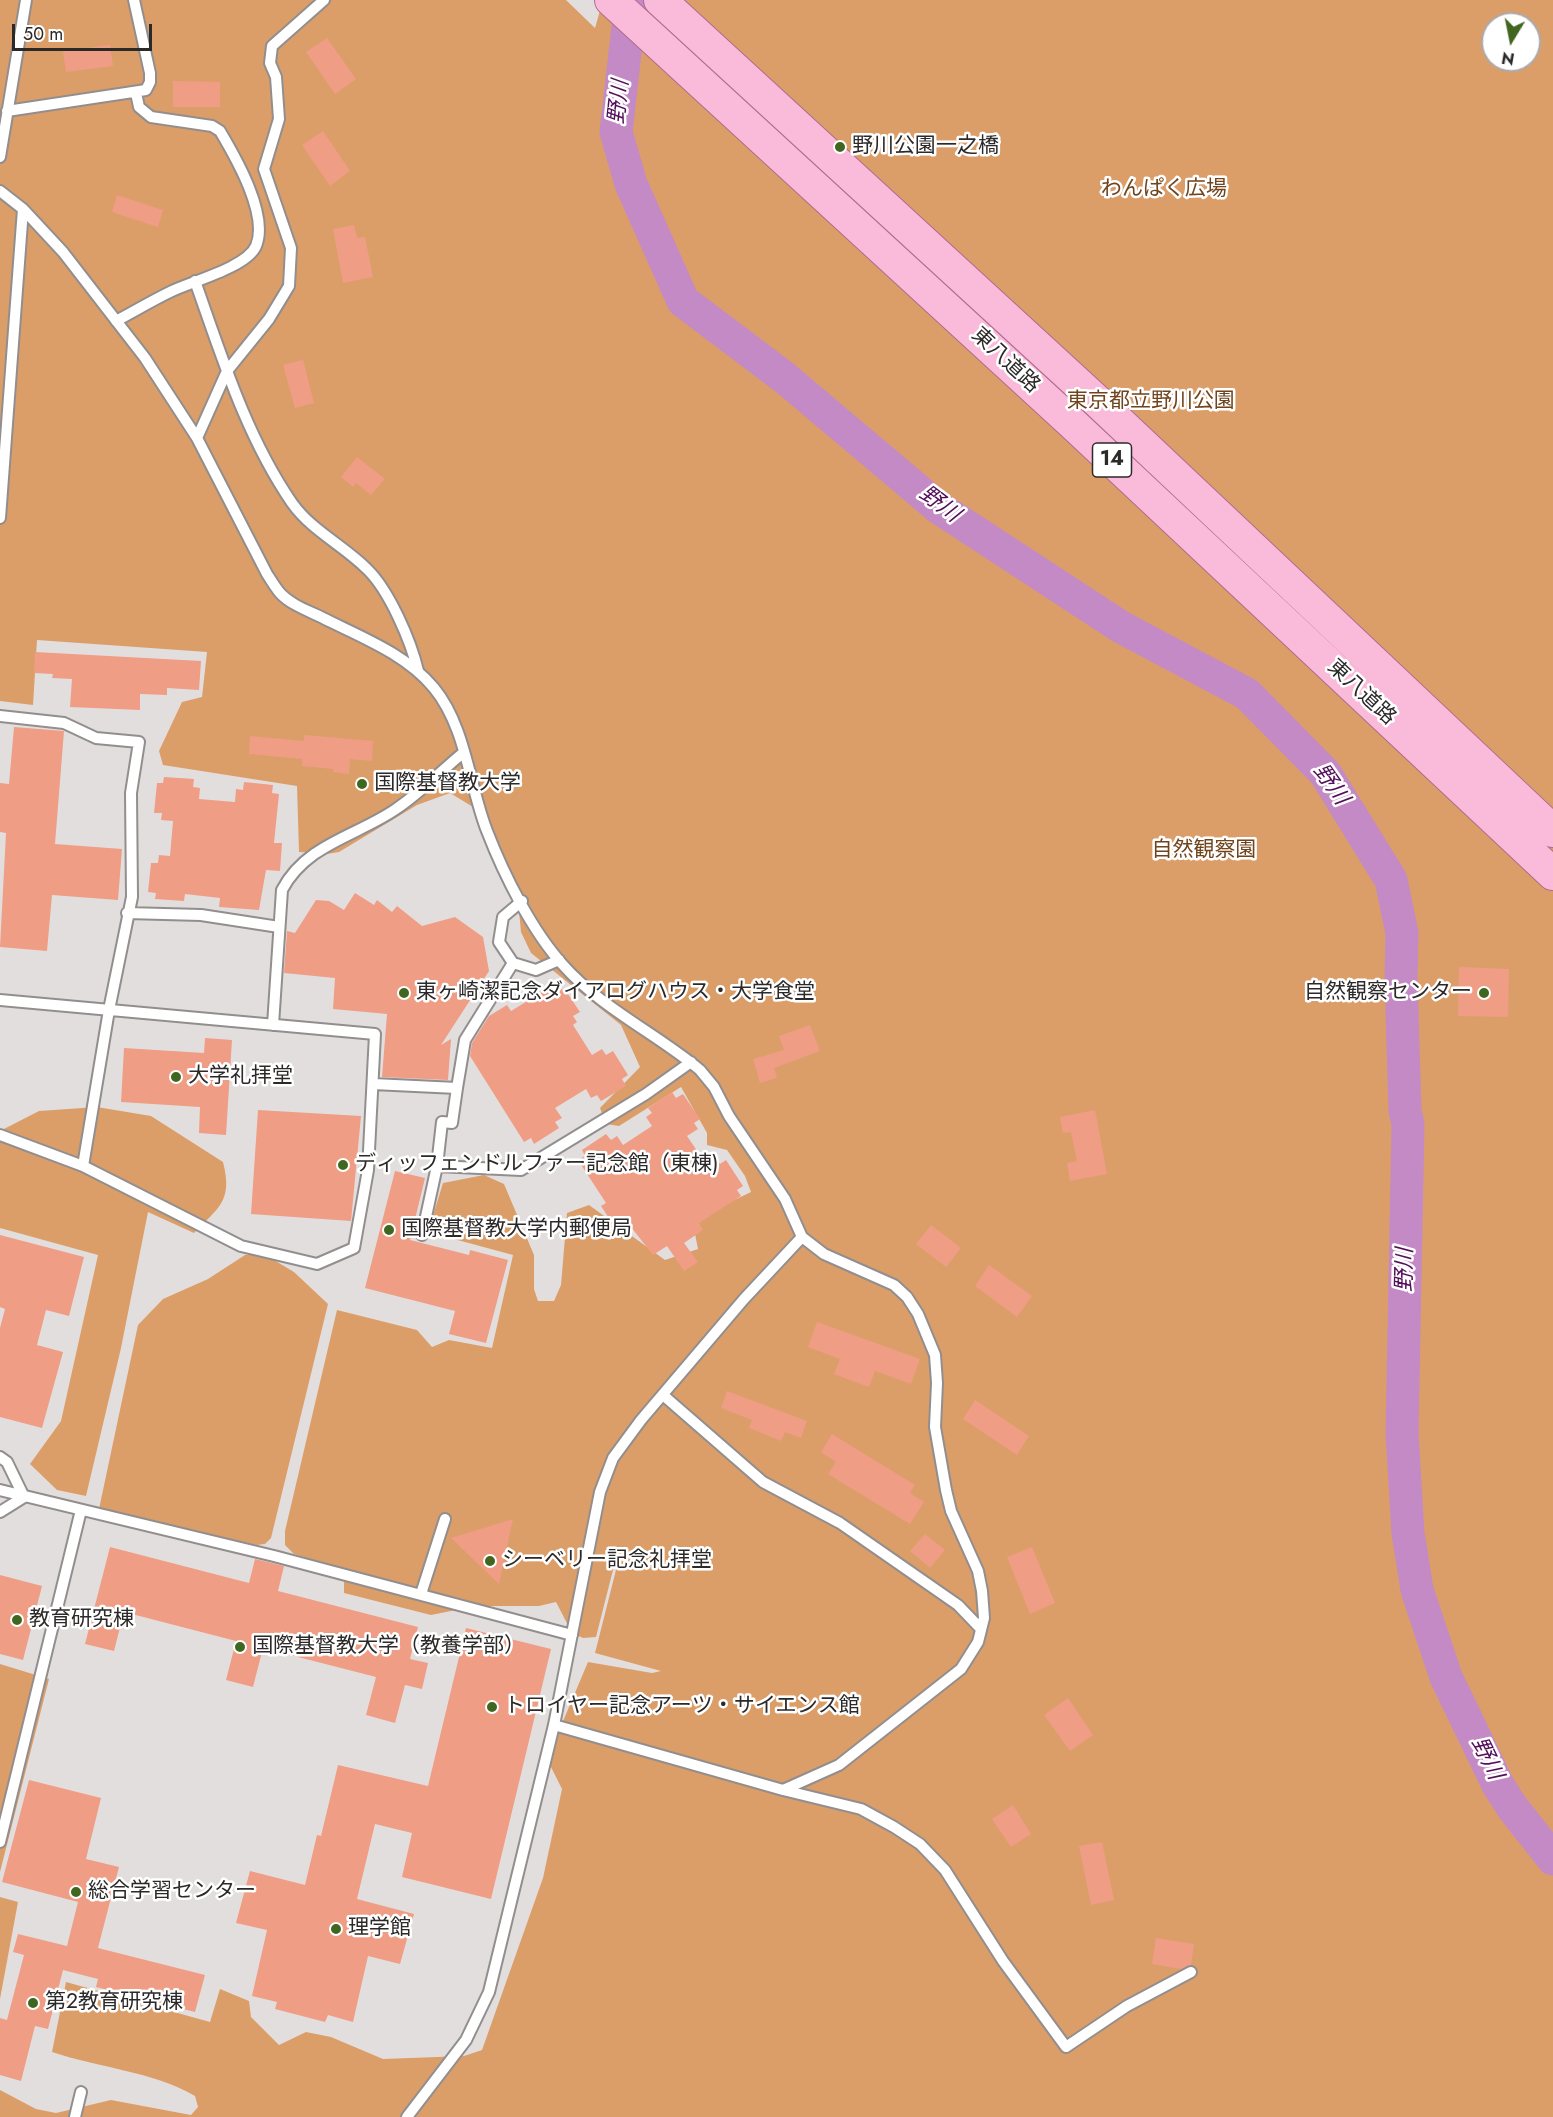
<!DOCTYPE html>
<html>
<head>
<meta charset="utf-8">
<style>
	body { margin:0 }
	#map { position:relative; width:1553px; height:2117px; overflow:hidden; background:#e3dede; font-family:Jost,sans-serif }
	canvas { display:block }
	.north { position:absolute; left:1481px; top:12px; width:60px; height:60px; box-sizing:border-box; background:#fff; border:2px solid #aba9a9; border-radius:50%; rotate:190deg; font-size:16px; font-weight:700; line-height:24px; text-align:center; color:#2c2929 }
	.north::after { content:''; display:block; margin:auto; width:21px; height:27px; background:#406620; clip-path:polygon(50% 0,100% 100%,50% 72%,0 100%) }
	.scale { position:absolute; left:12px; top:24px; width:140px; height:27px; box-sizing:border-box; border:3px solid #2c2929; border-top:0; padding-left:8px; font-size:18px; line-height:21px; white-space:nowrap; color:#2c2929; -webkit-text-stroke:4px #fff; paint-order:stroke }
</style>
</head>
<body>
<div id="map">
<canvas width="1553" height="2117"></canvas>
<div class="north">N</div>
<div class="scale">50 m</div>
</div>
<script>
const ctx = document.querySelector('canvas').getContext('2d');
ctx.lineJoin = 'round';
function paint(path, color) {
  ctx.fillStyle = color;
  ctx.fill(path, 'evenodd');
}
function stroke(path, color, width, dash) {
  ctx.strokeStyle = color;
  ctx.lineWidth = width;
  ctx.lineCap = dash ? 'butt' : 'round';
  ctx.setLineDash(dash || []);
  ctx.stroke(path);
}
function drawText(font, color, halo, rows, align = 'center') {
  ctx.font = font + ' Jost,"Noto Sans JP",sans-serif';
  ctx.lineWidth = 5;
  ctx.setLineDash([]);
  ctx.textBaseline = 'middle';
  ctx.strokeStyle = halo;
  ctx.fillStyle = color;
  for (const [text, x, y, turn = 0] of rows) {
    ctx.save();
    ctx.translate(x, y);
    ctx.rotate((+turn || 0) * Math.PI / 180);
    ctx.textAlign = isNaN(turn) ? turn : align;
    if (halo) ctx.strokeText(text, 0, 0);
    ctx.fillText(text, 0, 0);
    ctx.restore();
  }
}
const green = new Path2D(`
	M0 0H566L595 28 603 0H1553V2117H0V2090L36 2109 56 2113 111 2100 191 2115 198 2107 195 2096C152 2071 99 2068 52 2052L66 1982 210 2022 220 1989 249 2001 251 2017 279 2045 306 2032 331 2037 383 2059 464 2056 482 2050 543 1878 562 1789 547 1759 588 1662 652 1673 661 1671 595 1653 617 1566H614L596 1637 583 1638 572 1633 556 1602 539 1606H476L431 1615 344 1593V1569L294 1554 285 1545V1531L337 1310 417 1330 432 1347 449 1340 492 1348 513 1255 428 1232 443 1183 484 1175 504 1184 534 1255V1289L538 1301H554L561 1285 567 1213 589 1205 665 1260 698 1249 694 1229 699 1217 751 1192 745 1176 727 1150 707 1145V1133L681 1087 619 1126 606 1124 600 1108 640 1067 621 1025 531 953 521 932 517 890 473 807 450 793 417 805 339 852 327 854 299 852 297 786 163 765 159 751 182 702 202 697 207 652 37 640 33 705 0 701ZM1493 24H1529V60H1493Z
	M97 1107 151 1116 223 1162C233 1201 219 1207 194 1233L148 1212 121 1348 86 1496 57 1490 30 1464 61 1421 98 1255 0 1228V1131L39 1111Z
	M262 1253 294 1272 328 1304 271 1538 265 1544 257 1545 99 1509 138 1325 163 1299 208 1279 245 1255Z
	M0 1664 49 1679 0 1872Z
	M0 1897 18 1902 0 1999Z`);
const river = new Path2D(`
	M631 0 616 132 631 184 683 301 785 378 939 508 1121 627 1247 694 1325 773 1391 880 1402 933 1401 979 1405 1111 1408 1124 1402 1433 1408 1533 1417 1590 1446 1677 1498 1785 1512 1807 1553 1859`);
const building = new Path2D(`
	M327 38 356 79 335 94 306 52Z
	M110 45 113 66 66 72 63 51Z
	M173 81 220 82V107H173Z
	M323 131 350 171 330 186 302 145Z
	M117 195 163 210 158 227 112 212Z
	M354 225 357 238 365 237 373 277 343 283 333 229Z
	M303 360 314 403 295 408 283 365Z
	M357 457 385 479 371 495 356 483 353 487 341 477Z
	M35 652 201 661 199 690 167 688V695L140 694V710L70 707 72 679 52 678 53 674 34 673Z
	M14 727 64 731 55 844 122 849 118 900 52 895 47 951 0 947 6 833 0 832V783L9 784Z
	M304 735 373 741 372 761 350 759 349 774 333 772V769L302 766V759L249 754 250 736 304 741Z
	M164 777 194 779 193 787 200 788 199 799 235 802 236 789 243 790 244 782 273 785 272 793 279 794 274 843H282L280 871 266 870 259 910 219 907 220 898 185 894 184 901 155 899 156 893 148 892 151 863H158L159 855 170 856 173 821 161 820 162 813H154L157 783H163Z
	M355 893 374 905 377 900 392 912 397 906 422 926 455 917 483 937 489 971 441 1045 451 1039 448 1080 382 1077 387 1014 333 1009 335 978 284 973 287 931 295 933 316 900 329 901 344 910Z
	M1459 967 1509 969 1508 1017 1458 1016Z
	M554 985 558 991 564 988 580 1012 573 1016 577 1022 573 1025 592 1055 602 1049 606 1055 613 1051 628 1075 622 1079 626 1086 601 1101 597 1095 591 1098 586 1089 555 1108 562 1118 555 1122 559 1128 534 1144 531 1138 524 1142 470 1056 472 1043 489 1016 507 1005 511 1011Z
	M810 1025 820 1051 774 1068 777 1078 760 1083 753 1059 784 1050 779 1036Z
	M205 1038 232 1040 226 1135 199 1133 200 1107 121 1102 124 1048 204 1053Z
	M672 1092 676 1098 683 1094 700 1119 694 1123 698 1129 687 1136 706 1164 716 1158 720 1164 726 1160 743 1186 737 1190 741 1196 699 1223 703 1230 684 1243 698 1262 684 1271 667 1246 653 1255 627 1222 616 1229 601 1206 606 1203 578 1160 585 1156 582 1150 606 1134 611 1140 617 1136 623 1145 652 1126 646 1117 652 1113 648 1108Z
	M258 1110 361 1116 351 1221 251 1214Z
	M1095 1110 1107 1174 1070 1181 1067 1163 1077 1161 1071 1132 1063 1133 1060 1117Z
	M395 1171 425 1178 410 1240 469 1255 470 1250 508 1260 486 1343 449 1334 455 1311 365 1288Z
	M931 1225 961 1248 946 1267 916 1244Z
	M0 1235 84 1257 69 1316 46 1310 37 1345 63 1352 42 1428 0 1417V1328L5 1309 0 1307Z
	M989 1265 1032 1296 1017 1317 975 1286Z
	M817 1322 920 1359 911 1384 875 1371 869 1387 834 1374 840 1359 808 1347Z
	M727 1391 807 1421 801 1438 785 1432 781 1441 749 1428 752 1420 721 1408Z
	M975 1400 1029 1436 1017 1455 963 1419Z
	M832 1434 915 1485 910 1493 924 1502 910 1524 828 1474 836 1462 821 1452Z
	M513 1519 499 1584 451 1538Z
	M925 1534 945 1550 930 1568 910 1551Z
	M110 1547 249 1583 255 1559 272 1563 284 1566 278 1591 418 1627 410 1659 428 1663 422 1689 405 1685 395 1723 366 1715 376 1677 263 1648 253 1687 226 1680 236 1641 124 1612 114 1651 85 1644Z
	M1032 1547 1055 1603 1030 1614 1007 1557Z
	M0 1575 42 1586 23 1660 0 1654Z
	M466 1628 551 1649 491 1899 402 1877 412 1833 375 1824 357 1899 414 1914 400 1964 368 1956 353 2022 328 2015 325 2022 275 2009 277 2002 252 1996 267 1930 236 1923 250 1871 305 1885 317 1835 321 1836 338 1765 428 1786Z
	M1068 1698 1093 1735 1070 1751 1044 1715Z
	M29 1780 101 1798 86 1859 119 1867 98 1948 205 1975 195 2012 96 1987 98 1979 63 1970 48 2029 35 2026 21 2081 0 2075V2018L7 2020 24 1955 13 1952 18 1934 67 1946 78 1902 2 1882Z
	M1013 1805 1031 1834 1011 1847 992 1819Z
	M1102 1842 1114 1900 1091 1905 1079 1846Z
	M1156 1938 1194 1944 1191 1965 1181 1969 1152 1964Z`);
const lane = new Path2D(`
	M7 111 146 90 150 82V73L134 0
	M0 157 26 0
	M0 191 23 209 63 252 145 358 197 438 267 574C271 580 275 587 280 593 291 605 309 611 323 618 361 637 406 654 434 688 466 727 469 785 487 831 504 875 532 931 563 965 601 1008 657 1034 700 1070L714 1087 729 1116 785 1199 802 1237 824 1254 894 1285 907 1297 918 1314 935 1355 937 1383 935 1427 946 1490 951 1511 978 1571 982 1591 984 1618 978 1642 961 1669 839 1765 783 1790
	M195 281C222 357 246 436 292 503 312 531 343 545 367 569 389 590 411 641 418 671
	M116 321C135 311 153 300 172 291 193 281 247 267 256 246 269 215 236 158 220 131L212 126 151 117 139 107 136 93
	M197 438 227 371 269 319 289 286 291 248 264 169 279 119 276 77 270 63 272 46 324 0
	M0 518 23 209
	M0 716 64 723 96 738 139 742 131 793 132 897 109 1010 83 1166
	M522 901 503 917 499 942 513 963 536 970 559 960
	M127 913 201 915 279 927
	M0 1000 375 1034 368 1170 354 1248 317 1264 241 1246 83 1166 0 1135
	M273 1025 282 890C306 844 357 836 396 809 420 793 441 771 463 753
	M373 1084 457 1088 465 1040 513 963
	M437 1166 442 1122 452 1123 457 1088
	M422 1235 437 1166 521 1170 646 1094 691 1062
	M663 1395 763 1482 840 1523 958 1605 981 1629
	M0 1457 7 1462 24 1497 0 1512
	M0 1490 274 1556 572 1635
	M421 1594 445 1519
	M554 1725 783 1790 861 1809 894 1827 920 1844 945 1870 1003 1961 1066 2047 1127 2006 1191 1972
	M0 1842 81 1510
	M75 2117 81 2092
	M407 2117 466 2040 489 1992 554 1725 600 1492 613 1458 641 1420 744 1299 802 1237`);
const primary = new Path2D(`
	M611 0 1073 424 1553 874
	M660 0 1097 401 1553 831`);
const markers = [
	[840,147,6,"#406620"],
	[362,784,6,"#406620"],
	[404,993,6,"#406620"],
	[1484,993,6,"#406620"],
	[176,1077,6,"#406620"],
	[343,1165,6,"#406620"],
	[389,1230,6,"#406620"],
	[490,1561,6,"#406620"],
	[17,1620,6,"#406620"],
	[240,1647,6,"#406620"],
	[492,1707,6,"#406620"],
	[76,1892,6,"#406620"],
	[336,1929,6,"#406620"],
	[33,2003,6,"#406620"]
];
const shields = [
	[1112,460,39]
];
const shieldNames = [
	["14",1112,460]
];
const poiNames = [
	["野川公園一之橋",852,147],
	["国際基督教大学",374,784],
	["東ヶ崎潔記念ダイアログハウス・大学食堂",416,993],
	["自然観察センター",1472,993,"right"],
	["大学礼拝堂",188,1077],
	["ディッフェンドルファー記念館（東棟)",355,1165],
	["国際基督教大学内郵便局",401,1230],
	["シーベリー記念礼拝堂",502,1561],
	["教育研究棟",29,1620],
	["国際基督教大学（教養学部）",252,1647],
	["トロイヤー記念アーツ・サイエンス館",504,1707],
	["総合学習センター",88,1892],
	["理学館",348,1929],
	["第2教育研究棟",45,2003]
];
const parkNames = [
	["わんぱく広場",1164,190],
	["東京都立野川公園",1151,402],
	["自然観察園",1204,851]
];
const streetNames = [
	["東八道路",1005,361,43],
	["東八道路",1361,693,43]
];
const waterNames = [
	["野川",620,102,-84],
	["野川",939,505,37],
	["野川",1330,785,55],
	["野川",1406,1270,-89],
	["野川",1486,1759,64]
];
paint(green, '#dc9e68');
stroke(river, '#c38ac5', 33);
paint(building, '#ef9d85');
stroke(lane, '#938e8e', 14);
stroke(primary, '#b06b8d', 34);
stroke(lane, '#fff', 10);
stroke(primary, '#fabbdb', 32);
for (const [x, y, r, color] of markers) {
  const dot = new Path2D();
  dot.arc(x, y, r, 0, 2 * Math.PI);
  ctx.fillStyle = color;
  ctx.fill(dot);
  stroke(dot, '#fff', 2);
}
for (const [x, y, w] of shields) {
  const box = new Path2D();
  box.roundRect(x - w / 2, y - 17, w, 34, 4.5);
  ctx.fillStyle = '#fff';
  ctx.fill(box);
  stroke(box, '#2c2929', 1.5);
}
drawText('bold 20px', '#2c2929', null, shieldNames);
drawText('21px', '#2c2929', '#fff', poiNames, 'left');
drawText('21px', '#70451d', '#fff', parkNames);
drawText('21px', '#2c2929', '#fff', streetNames);
drawText('italic 22px', '#540f59', '#fff', waterNames);
</script>
</body>
</html>
